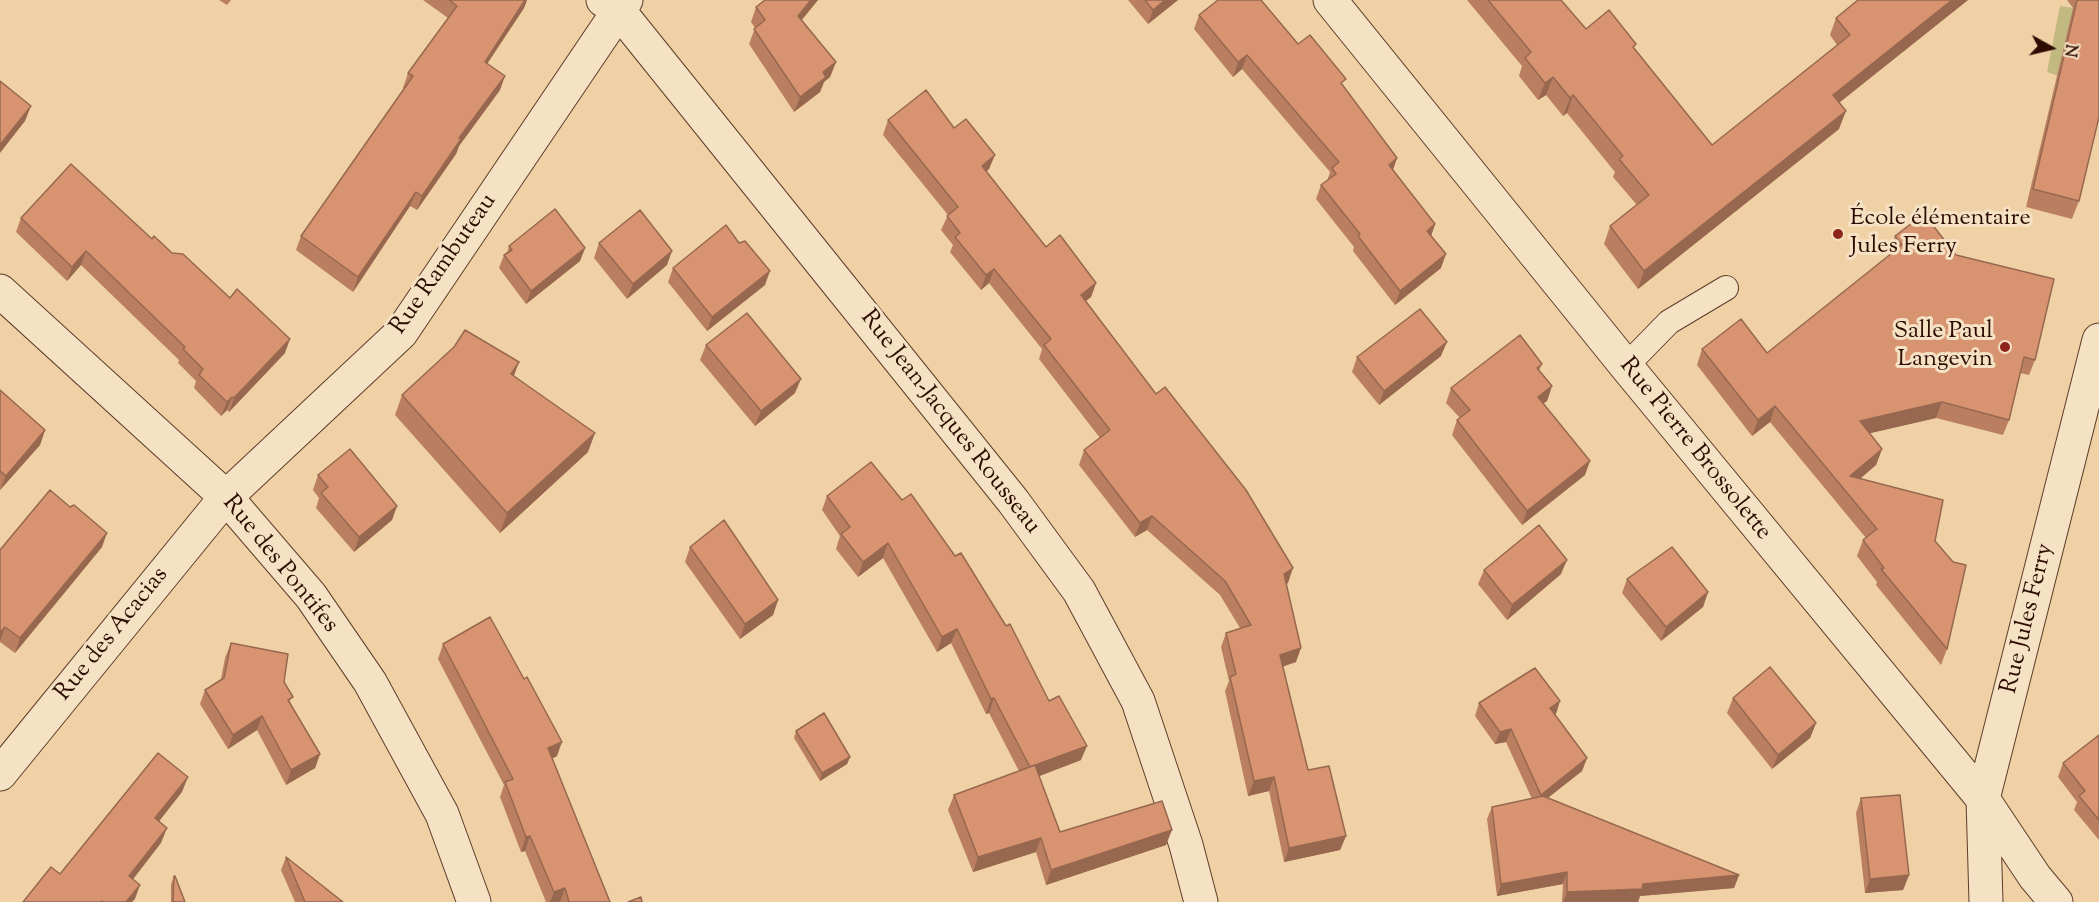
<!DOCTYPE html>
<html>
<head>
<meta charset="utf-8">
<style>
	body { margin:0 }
	#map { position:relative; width:2099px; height:902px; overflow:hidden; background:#f0d1a5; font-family:"Sorts Mill Goudy",serif }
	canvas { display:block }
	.north { position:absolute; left:2021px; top:18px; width:60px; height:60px; -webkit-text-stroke:4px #f5e1c4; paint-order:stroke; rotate:98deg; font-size:16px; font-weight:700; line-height:24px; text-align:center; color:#2d0c01 }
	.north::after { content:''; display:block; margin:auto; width:21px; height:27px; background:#2d0c01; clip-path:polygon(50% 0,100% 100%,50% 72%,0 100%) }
</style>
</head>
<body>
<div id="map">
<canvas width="2099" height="902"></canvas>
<div class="north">N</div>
</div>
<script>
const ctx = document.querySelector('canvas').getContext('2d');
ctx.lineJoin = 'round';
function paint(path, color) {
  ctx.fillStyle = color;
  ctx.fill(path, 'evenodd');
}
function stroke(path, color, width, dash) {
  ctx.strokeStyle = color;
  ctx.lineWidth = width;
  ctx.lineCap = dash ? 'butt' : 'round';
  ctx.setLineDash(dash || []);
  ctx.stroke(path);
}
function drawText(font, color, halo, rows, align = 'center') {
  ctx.font = font + ' "Sorts Mill Goudy",serif';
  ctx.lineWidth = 6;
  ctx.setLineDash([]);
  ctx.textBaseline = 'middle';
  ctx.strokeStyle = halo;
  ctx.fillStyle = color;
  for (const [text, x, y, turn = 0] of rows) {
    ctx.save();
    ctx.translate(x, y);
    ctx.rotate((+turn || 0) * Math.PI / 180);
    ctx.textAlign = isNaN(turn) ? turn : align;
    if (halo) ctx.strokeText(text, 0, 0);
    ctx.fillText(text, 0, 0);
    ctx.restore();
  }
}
const green = new Path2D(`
	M2060 6 2099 12V90L2047 72Z`);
const service = new Path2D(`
	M1626 366 1669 322 1726 288`);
const minor = new Path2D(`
	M603 0 619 11 1013 501 1079 591 1138 701 1186 845 1201 902
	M1330 0 1626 366 1983 799 2035 877 2056 902
	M0 291 226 497 311 596 370 682 442 814 474 902
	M0 774 226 497 401 333 626 0
	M1986 902 1983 799 2099 340`);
const wall = new Path2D(`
	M219 0H231L227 5Z
	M423 0H527L524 8 487 64 500 90 459 146 456 154 417 210 410 206 353 292 296 250 301 236 404 88H403L408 73 448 18Z
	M818 0 802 20 836 62 830 77 824 82 820 92 794 112 749 44 755 28 751 22 756 7Z
	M1128 0H1178L1148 24Z
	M1467 0H1561L1586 29 1635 49 1712 145 1837 45 1830 35 1836 18 1858 0H1968L1839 103V129L1638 289 1604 244 1610 226 1637 205 1613 177 1615 172 1567 113 1563 116 1546 95 1538 100 1519 76 1522 66Z
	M2067 0H2099L2079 201 2072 219 2026 207 2073 8Z
	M1199 15 1298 44 1343 86 1397 158 1393 170 1435 224 1431 236 1441 268 1395 305 1353 251 1354 247 1316 199 1321 185 1327 181 1330 172 1242 69 1233 77 1194 29Z
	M888 120 954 128 989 169 986 172 1046 247 1096 283 1091 297 1086 301 1288 583 1286 584 1296 662 1282 667 1308 770 1346 836 1340 850 1284 862 1269 791 1248 796 1225 691 1229 681 1221 647 1226 633 1240 628 1220 595 1147 530 1135 537 1079 465 1084 450 1100 438 1039 359 1042 349 989 283 981 290 950 252 953 245 941 230 948 215 883 135Z
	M21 218 152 239 285 353 229 412 227 410 221 416 194 388 196 381 178 363 179 360 81 265 67 281 16 232Z
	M1895 236 2035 360 2029 375 2020 373 2009 420 2003 435 1936 418 1869 433 1882 449 1876 465 1860 479 1935 541 1947 649 1941 665 1876 585 1877 582 1857 556 1863 540 1866 538 1770 422 1752 436 1697 365 1702 349 1767 353 1891 254 1890 252Z
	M599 243 667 265 627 299 594 258Z
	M509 246 585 248 580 261 526 304 499 268 504 255 507 253Z
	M673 268 765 285 707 331 668 282Z
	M706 345 795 393 755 426 700 360Z
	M1441 356 1379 405 1352 372 1357 357Z
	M1542 364 1539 371 1552 386 1547 401 1543 403 1585 475 1522 525 1452 435 1457 420 1460 418 1446 403 1451 388Z
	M514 376 588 452 500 533 395 415 402 395Z
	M0 390 45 430 40 445 0 490Z
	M871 462 1049 701 1081 760 1039 776 1060 832 1166 845 1046 885 1036 852 973 872 948 810 954 795 1019 771 989 713 986 714 951 643 937 652 883 558 858 577 836 549 840 536 822 510 827 496Z
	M318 475 397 506 392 520 354 552 316 508 319 498 313 490Z
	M102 547 15 653 0 642V550Z
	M690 547 778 600 773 615 740 639 685 562Z
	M1484 570 1561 574 1507 620 1478 584Z
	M1627 579 1708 592 1703 607 1661 641 1622 593Z
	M231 643 284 682 291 704 320 754 315 768 286 785 257 730 228 749 200 704 205 690 221 679 225 658Z
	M443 644 557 756 552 759 610 902H546L525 851 521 852 500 797 504 785 438 659Z
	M1733 698 1816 723 1810 738 1772 769 1727 713Z
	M1479 703 1556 714 1555 715 1587 758 1582 771 1548 798 1739 875 1734 888 1640 896 1638 902H1562L1563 884 1497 896 1487 819 1492 807 1532 799 1506 742 1495 744 1475 716Z
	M796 731 850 757 847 764 820 781 794 738Z
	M2099 735V840L2074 810 2077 802 2058 777 2063 763Z
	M1861 798 1909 875 1903 890 1865 893 1856 813Z
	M286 857 343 902H295L281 870Z
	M174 876 185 902H171V884Z`);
const shadedWall = new Path2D(`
	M525 0H527L524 8 479 76 485 62Z
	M811 0H818L793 30 798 16Z
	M1165 0H1178L1148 24 1153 10Z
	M1952 0H1968L1826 113 1833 95Z
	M1247 55 1242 69 1233 77 1238 62Z
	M836 62 830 77 824 82 820 92 794 112 800 97 823 72Z
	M505 76 500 90 459 146 456 154 417 210 422 196 459 138Z
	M1553 77 1546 95 1538 100 1545 83Z
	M1573 95 1567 113 1563 116 1570 98Z
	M31 106 25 121 0 153V145Z
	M1846 111 1839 129 1638 289 1644 271Z
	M995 155 989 169 976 180 982 166Z
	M1397 158 1392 172 1389 165Z
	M416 192 410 206 353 292 358 277Z
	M1435 224 1430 239 1427 231Z
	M585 248 580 261 526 304 531 291Z
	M86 251 81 265 67 281 72 267Z
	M672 251 667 265 627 299 633 284Z
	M1446 254 1441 268 1395 305 1400 291Z
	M994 269 989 283 981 290 986 275Z
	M770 271 765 285 707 331 712 317Z
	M1096 283 1091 297 1075 309 1081 295Z
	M290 339 285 353 229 412 234 398Z
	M1447 342 1441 356 1379 405 1384 391Z
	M519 362 512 381 511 374Z
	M801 379 795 393 755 426 761 411Z
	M1552 386 1547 401 1533 411 1538 397Z
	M232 397 227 410 221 416 227 402Z
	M1942 402 1936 418 1854 437 1860 421Z
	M1775 406 1770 422 1752 436 1758 420Z
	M45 430 40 445 0 490 6 476Z
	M595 433 588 452 500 533 507 513Z
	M1882 449 1876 465 1845 491 1850 476Z
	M1590 461 1585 475 1522 525 1527 511Z
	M397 506 392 520 354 552 359 537Z
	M1152 516 1147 530 1135 537 1140 523Z
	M107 533 102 547 15 653 20 638Z
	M888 543 883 558 858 577 863 562Z
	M1567 560 1561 574 1507 620 1512 605Z
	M1293 568 1288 583 1279 588 1284 574Z
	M1708 592 1703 607 1661 641 1666 627Z
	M778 600 773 615 740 639 745 624Z
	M5 627 0 641V633Z
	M957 629 951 643 937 652 942 637Z
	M1301 648 1296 662 1274 669 1280 655Z
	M994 698 989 713 986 714 991 699Z
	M1560 701 1556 714 1546 721 1550 708Z
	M262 716 257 730 228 749 233 735Z
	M1816 723 1810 738 1772 769 1778 755Z
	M1511 729 1506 742 1495 744 1500 732Z
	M562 742 557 756 543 763 548 748Z
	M1087 746 1081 760 1024 782 1030 767Z
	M320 754 315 768 286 785 291 770Z
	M850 757 847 764 820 781 822 773Z
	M1587 758 1582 771 1536 807 1541 795Z
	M188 777 182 792 150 833 155 818Z
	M1274 777 1269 791 1248 796 1254 781Z
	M167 828 161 843 124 891 129 876Z
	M1172 830 1166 845 1046 885 1051 870Z
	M530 836 525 851 521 852 526 837Z
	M1346 836 1340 850 1284 862 1289 848Z
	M1041 838 1036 852 973 872 978 857Z
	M1567 872 1563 884 1497 896 1501 884Z
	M1739 875 1734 888 1640 896 1638 902H1563L1567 892 1643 884Z
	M1909 875 1903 890 1865 893 1870 879Z
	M140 885 135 899 132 902H126Z
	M565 888 560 902H550L554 892Z`);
const building = new Path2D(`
	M449 0H525L485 62 505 76 459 138 461 139 422 196 416 192 358 277 301 236 413 76 408 73 457 6Z
	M765 0H811L798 16 836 62 823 72 826 77 800 97 754 29 765 20 756 7Z
	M1145 0H1165L1153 10Z
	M1218 0H1261L1298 44 1310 35 1346 79 1341 83 1397 158 1389 165 1435 224 1427 231 1446 254 1400 291 1358 236 1360 234 1321 185 1336 174 1332 168 1339 162 1247 55 1238 62 1199 15Z
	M1488 0H1561L1586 29 1609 10 1636 44 1633 47 1712 145 1850 35 1836 18 1858 0H1952L1833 95 1846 111 1644 271 1610 226 1649 195 1619 159 1623 156 1573 95 1570 98 1553 77 1545 83 1525 58 1531 52Z
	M2077 0H2099V117L2079 201 2033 189Z
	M0 81 31 106 0 145Z
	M926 90 954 128 966 119 995 155 982 166 1046 247 1060 235 1096 283 1081 295 1156 394 1165 387 1246 490 1293 568 1284 574 1301 648 1280 655 1308 770 1329 766 1346 836 1289 848 1274 777 1254 781 1230 677 1236 674 1226 633 1251 625 1225 581 1152 516 1140 523 1084 450 1110 430 1044 345 1051 339 994 269 986 275 955 237 960 233 947 216 958 207 888 120Z
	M71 164 152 239 154 236 172 253 183 254 230 298 237 289 290 339 234 398 232 397 227 402 199 375 203 369 183 349 185 347 86 251 72 267 21 218Z
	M555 209 585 248 531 291 504 255 512 250 509 246Z
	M640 210 672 251 633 284 599 243Z
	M1924 214 1956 255 2054 279 2035 360 2024 357 2009 420 1942 402 1860 421 1882 449 1850 476 1943 500 1935 541 1953 562 1966 565 1947 649 1881 569 1884 568 1863 540 1877 529 1775 406 1758 420 1702 349 1741 319 1767 353 1902 245 1895 236Z
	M726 225 739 243 745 241 770 271 712 317 673 268Z
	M1420 309 1447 342 1384 391 1357 357Z
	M747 313 801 379 761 411 706 345Z
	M465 330 519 362 511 374 595 433 507 513 402 395 454 347Z
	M1520 335 1542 364 1537 368 1552 386 1538 397 1590 461 1527 511 1457 420 1470 410 1451 388Z
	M0 390 45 430 6 476 0 471Z
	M350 449 397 506 359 537 321 493 328 487 318 475Z
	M871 462 902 500 911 494 955 556 961 553 1006 626 1010 624 1049 701 1059 696 1087 746 1030 767 994 698 991 699 957 629 942 637 888 543 863 562 841 534 850 527 827 496Z
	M50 490 70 507 74 505 107 533 20 638 5 627 0 633V550Z
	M724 520 778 600 745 624 690 547Z
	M1539 525 1567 560 1512 605 1484 570Z
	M1672 547 1708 592 1666 627 1627 579Z
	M490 617 524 679 527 677 562 742 548 748 610 902H569L565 888 554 892 530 836 526 837 505 782 513 779 443 644Z
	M231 643 288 654 284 682 293 697 288 700 320 754 291 770 262 716 233 735 205 690 224 678Z
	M1770 667 1816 723 1778 755 1733 698Z
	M1535 668 1560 701 1550 708 1587 758 1541 795 1511 729 1500 732 1479 703Z
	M824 713 850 757 822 773 796 731Z
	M2099 735V820L2079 796 2085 791 2063 763Z
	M158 753 188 777 155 818 167 828 129 876 140 885 126 902H103L102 901 101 902H23L51 867 60 874Z
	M1035 765 1060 832 1162 801 1172 830 1051 870 1041 838 978 857 954 795Z
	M1900 795 1909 875 1870 879 1861 798Z
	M1543 796 1739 875 1643 884 1642 889 1567 892V872L1501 884 1492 807Z
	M286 857 343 902H305Z
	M174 876H175L185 902H173Z
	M641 897 642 902H628Z`);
const markers = [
	[1838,234,6,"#8f2418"],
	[2005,347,6,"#8f2418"]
];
const poiNames = [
	["École élémentaire",1850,220],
	["Jules Ferry",1850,248],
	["Salle Paul",1993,333,"right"],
	["Langevin",1993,361,"right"]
];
const streetNames = [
	["Rue Rambuteau",445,265,-55],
	["Rue Jean-Jacques Rousseau",949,423,52],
	["Rue Pierre Brossolette",1694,450,51],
	["Rue des Pontifes",279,565,51],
	["Rue Jules Ferry",2029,619,-76],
	["Rue des Acacias",113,635,-51]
];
paint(green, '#c2b981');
stroke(service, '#5e3d2a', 26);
stroke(minor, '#5e3d2a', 35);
stroke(service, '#f5e1c4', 24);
stroke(minor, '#f5e1c4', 33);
paint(wall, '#ba7f61');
paint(shadedWall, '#97684f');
paint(building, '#d89471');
stroke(building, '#97684f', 1.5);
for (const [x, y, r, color] of markers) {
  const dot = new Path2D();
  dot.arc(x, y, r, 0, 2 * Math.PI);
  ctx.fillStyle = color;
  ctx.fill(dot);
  stroke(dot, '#f5e1c4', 2);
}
drawText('24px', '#2d0c01', '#f5e1c4', poiNames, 'left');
drawText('24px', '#2d0c01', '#f5e1c4', streetNames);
</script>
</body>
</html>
